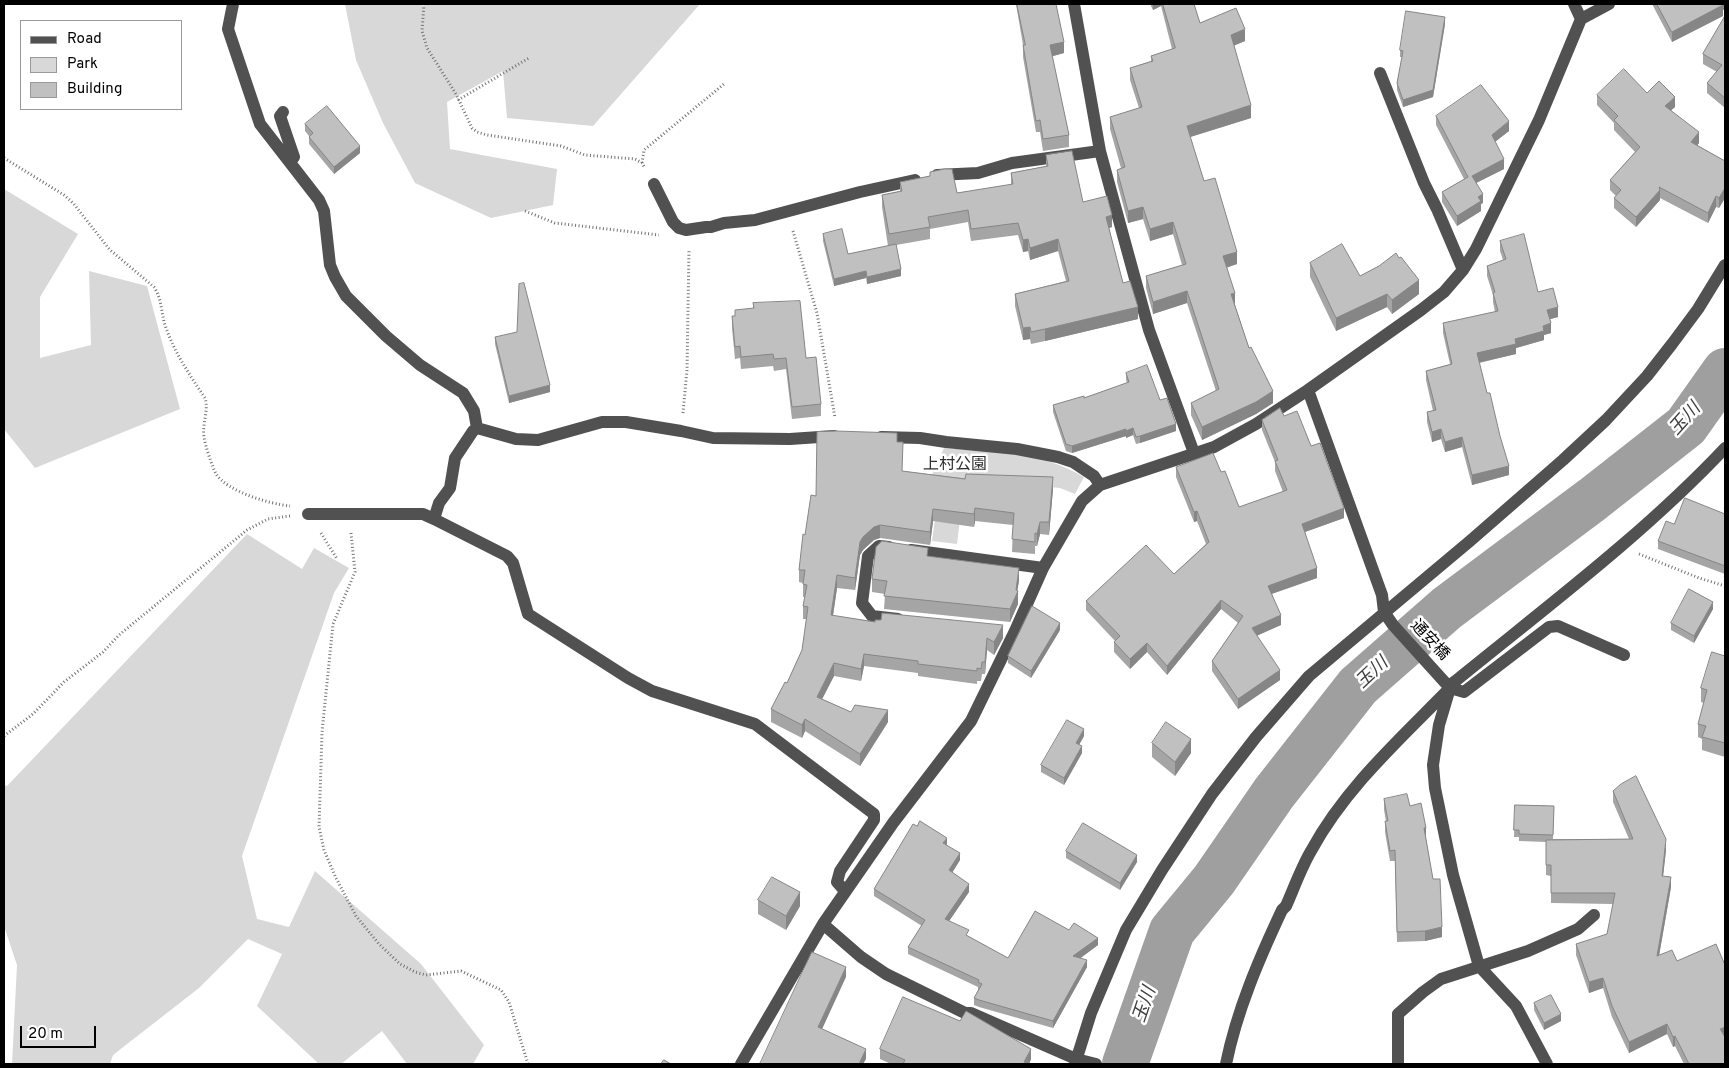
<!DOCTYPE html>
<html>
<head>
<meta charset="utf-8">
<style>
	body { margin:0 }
	#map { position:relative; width:1729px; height:1068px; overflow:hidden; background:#fff; font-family:Overpass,sans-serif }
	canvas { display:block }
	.frame { position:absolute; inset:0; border:5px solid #000; pointer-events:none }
	.legend { position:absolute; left:20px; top:20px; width:162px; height:90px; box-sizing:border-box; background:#fff; border:1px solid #999; margin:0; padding:6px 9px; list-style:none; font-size:15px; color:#000 }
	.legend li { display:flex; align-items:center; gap:10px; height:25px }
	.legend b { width:25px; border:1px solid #999 }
	.scale { position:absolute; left:20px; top:1026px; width:76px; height:22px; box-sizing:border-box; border:2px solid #000; border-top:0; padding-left:6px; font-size:15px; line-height:18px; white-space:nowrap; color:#000; -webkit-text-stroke:4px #fff; paint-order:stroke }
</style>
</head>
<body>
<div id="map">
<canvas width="1729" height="1068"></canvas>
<div class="frame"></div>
<ul class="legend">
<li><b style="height:6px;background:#515151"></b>Road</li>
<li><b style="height:14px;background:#d8d8d8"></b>Park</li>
<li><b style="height:14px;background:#c0c0c0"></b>Building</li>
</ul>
<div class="scale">20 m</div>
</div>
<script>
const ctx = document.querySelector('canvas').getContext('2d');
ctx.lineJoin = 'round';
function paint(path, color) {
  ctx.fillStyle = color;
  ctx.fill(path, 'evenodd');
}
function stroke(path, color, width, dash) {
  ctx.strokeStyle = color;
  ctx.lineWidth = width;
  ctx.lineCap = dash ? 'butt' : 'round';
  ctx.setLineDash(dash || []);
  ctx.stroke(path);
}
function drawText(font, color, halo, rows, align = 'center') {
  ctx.font = font + ' Overpass,"Noto Sans JP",sans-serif';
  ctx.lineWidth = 5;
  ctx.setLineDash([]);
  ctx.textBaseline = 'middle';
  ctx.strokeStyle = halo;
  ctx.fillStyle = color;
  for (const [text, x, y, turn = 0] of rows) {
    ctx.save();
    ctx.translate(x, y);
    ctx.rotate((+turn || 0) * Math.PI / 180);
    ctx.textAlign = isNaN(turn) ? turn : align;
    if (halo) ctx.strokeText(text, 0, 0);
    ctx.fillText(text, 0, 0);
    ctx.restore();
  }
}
const green = new Path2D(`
	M345 4H420L423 6 424 4H700L593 126 507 118 503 71 447 102 450 149 557 169 553 205 491 218 415 183 383 123 356 60Z
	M4 189 78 234 40 297V358L91 345 89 271 147 286 180 409 35 468 4 429Z
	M944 448C994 452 1040 451 1084 477L1075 494 1060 488 965 479 957 544 932 541 940 483 929 482Z
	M247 534 302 569 314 548 349 568 334 593 242 856 257 919 289 927 315 871 421 964 484 1045 473 1064H407L382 1031 341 1064H319L257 1006 282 954 248 939 199 988 113 1055 110 1064H12L17 965 4 926V785L7 786Z`);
const river = new Path2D(`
	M1125 1064 1172 931 1214 880 1274 793 1358 686 1447 608 1593 499 1686 426 1725 371`);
const path = new Path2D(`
	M424 4 422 31 427 48 456 94 472 128 477 132 487 135 561 146 585 155 635 159 642 163 645 168
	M458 100 529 58
	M4 158 64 195 73 203 110 250 154 287C162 299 161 312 165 325 174 352 189 374 205 398 209 411 202 423 204 437 205 445 212 466 216 474 228 492 270 504 290 506
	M642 163 644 150 724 84
	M525 211 555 223 659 235
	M793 231 817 313 835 418
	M683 413 687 370 689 249
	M321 533 337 559
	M351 533 355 572 333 624 322 732 319 827 324 850 335 876 356 916 379 944 400 964 415 972 426 975 461 971 501 990 509 1002 528 1064
	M1639 554 1699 578 1725 586
	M4 736 33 714 64 682 103 652 119 635 247 530 268 519 290 516`);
const minor = new Path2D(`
	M233 4 228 29 260 124 319 200 324 211 330 265 335 277 346 296 386 336 420 365 463 393 474 411 477 428 473 431 455 458 450 488 439 503 434 519 507 556 513 563 528 614 628 678 652 691 755 724 874 814V820L840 871 837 882 845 891
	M1074 4 1100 151 1149 330 1194 453
	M1574 4 1581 19
	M1380 73 1424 183 1437 209 1463 270
	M283 112 280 116 294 157 290 162
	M937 175 978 173 1012 163 1100 151
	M654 184 673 222 679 228 686 230 706 227H711L724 223 755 220 860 192 915 180
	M1308 390 1421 310 1444 292 1463 270 1476 249 1539 120 1581 19 1609 4
	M477 428 516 439 538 440 602 422H626L681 431 713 438 790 439 834 436
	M881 437 920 438 946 442 1017 449 1058 457 1073 462 1094 476 1100 485
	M308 514H423L434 519
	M889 547 879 546 868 556 862 603 872 616 898 619
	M911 550 1043 568
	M1450 688 1464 692 1549 627 1558 626 1624 655
	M741 1064 823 924
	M1075 1064 1091 1013 1126 930 1162 870 1212 794 1256 737 1309 676 1470 541 1563 460 1606 420 1647 376 1672 344 1698 309 1725 265
	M1096 1064 1076 1059 971 1013H965L886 974 861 957 823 924 893 823 971 721 1015 631 1043 568 1082 501 1100 485 1214 447 1256 424 1308 390 1382 595 1384 612 1393 625 1450 688 1439 725 1433 765 1435 788 1453 875 1479 966 1516 1006 1547 1064
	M1226 1064C1237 1010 1259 959 1282 910L1286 906C1294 888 1301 868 1311 851 1345 788 1400 739 1450 688L1453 683C1545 608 1643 535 1725 448
	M1398 1064V1014L1423 992 1441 979 1528 951 1578 929 1594 915`);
const wall = new Path2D(`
	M1016 4H1056L1064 53 1052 56 1069 135V147L1043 151 1040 132H1036L1023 57V45Z
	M1150 4H1194L1200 23 1245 41 1234 45 1251 118 1190 137 1204 181 1237 264 1227 267 1235 305 1249 348 1273 403 1256 414 1202 440 1191 415V403L1216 391 1187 303 1153 314 1146 288V276L1182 265 1173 234 1150 241 1143 219 1128 223 1117 182V170L1121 168 1110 129V117L1139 108 1130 80V68L1151 61V56L1172 49 1161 6 1153 10Z
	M1652 4H1725L1723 10V16L1672 42Z
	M1725 16V108L1707 93V83L1717 72 1703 64V54Z
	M1445 24 1433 97 1403 107 1397 90V83L1402 57H1400V50Z
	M1647 93 1675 107 1671 110 1699 143 1697 145 1725 161V198L1719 208 1716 207 1708 223 1660 198V200L1636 227 1614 208V198L1616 196 1610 190V180L1635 152 1614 130V123L1597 105V95Z
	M1436 116 1509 131 1495 142 1504 169 1476 183 1483 203 1481 204V211L1457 226 1442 202V192L1464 179 1436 125Z
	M305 124 360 153 334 174 309 144V136L305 131Z
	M1046 155 1083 202 1112 227 1109 228 1123 283 1138 319 1045 341 1031 344 1030 339 1023 340 1015 306V294L1066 281 1058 251 1030 260 1028 251 1023 252 1018 235 971 241 968 222 930 229V239L896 245 901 276 867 284 866 278 834 286 823 241V234L848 254 888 246 882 207V195L900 191V182L930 176V172L957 193 1011 185V173L1046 166Z
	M1500 241 1538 292 1558 317 1550 319 1551 333 1544 335V340L1516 348V354L1479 363 1509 475 1472 485 1462 447 1445 452 1441 439 1432 442 1427 422V412L1433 411 1426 380V371L1450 364 1443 333V323L1495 312 1493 302V295L1487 276V266L1503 260 1500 251Z
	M1310 263 1360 276 1379 266 1419 294 1392 314 1387 307 1336 331 1310 277Z
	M753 303 806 358 821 404V416L792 419 786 369 774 371 773 366 741 369 740 358 735 359 732 328V316H735L753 308Z
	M495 337 550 392 509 403 495 344Z
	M1126 373 1160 400 1176 431 1140 443 1136 444 1133 435 1126 438V436L1072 453 1066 451 1053 412V405L1084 398 1127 383 1126 380Z
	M1284 416 1311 446 1344 518 1305 532 1317 578 1272 594 1281 625 1257 635 1280 680 1238 709 1212 671V661L1238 623 1221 609 1167 675 1147 652 1130 669 1114 652V642L1115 641 1086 610V601L1174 574 1206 544 1197 521 1194 522 1176 477V467L1221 472 1239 507 1283 492 1275 471V462L1262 430V420Z
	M897 442 902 471 1053 489 1049 535 1040 534 1037 546H1035V554L1012 552 1013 525 975 521 974 527 933 521 930 545 880 538 874 540 863 550 860 555 855 590 837 588 833 616 1003 638 994 655 987 650 985 674H982L981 681H977V684L918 676V673L864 666 861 681 834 676 822 699 851 712 888 722 860 766 805 731 802 738 771 722V709L787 683 802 650 807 619H803V606L805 597H803V583L799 582V570L805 535 816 496Z
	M1725 512V574L1658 549V541L1674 524 1725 514Z
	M928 556 1019 581 1017 590 1018 604 1010 622 884 609 885 594 872 592V579Z
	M1713 609 1694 643 1671 630V623Z
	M1060 630 1031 678 1008 663V656Z
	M1725 656V757L1702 750V739L1698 737V724L1704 703 1701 702V688Z
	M1084 736 1079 745 1082 753 1064 785 1041 772V765Z
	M1152 743 1191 753 1175 776 1152 757Z
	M1613 791 1666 850 1663 876 1671 887 1659 956 1677 961 1725 1064H1684L1675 1046 1673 1047 1667 1034 1629 1053 1612 1017 1603 988 1589 993 1576 955V944L1607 934 1613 904 1551 903V876L1546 875V842L1519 841V837H1514L1515 805 1554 806 1553 839H1629L1613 802Z
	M1384 799 1410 806 1426 838 1442 937 1425 941 1397 942 1395 861H1390L1385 832V821H1386L1384 810Z
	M917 826 947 845 960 860 952 872 969 892 949 921 969 937 1008 958 1069 930 1098 945 1081 958 1087 967 1053 1028 979 1007 974 1005V998L978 990V987L908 954V947L922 926 874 896V889Z
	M1066 851 1137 862 1120 890 1066 858Z
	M758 900 800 906 786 930 758 914Z
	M1534 1003 1561 1021 1544 1030 1534 1010Z
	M880 1049 1031 1059 1029 1064H891L880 1059Z`);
const shadedWall = new Path2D(`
	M1153 4H1161V6L1153 10Z
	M1717 4H1725V9L1723 10V16L1672 42V32Z
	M1445 17V24L1433 97 1403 107V100Z
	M1245 29V41L1231 47V35Z
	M1064 42V53L1050 57V45Z
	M1675 97V107L1665 116V106Z
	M1251 105V118L1187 138V126Z
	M1509 121V131L1492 144V135Z
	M1699 132V143L1691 153V142Z
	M360 146V153L334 174V167Z
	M1504 159V169L1472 185V176Z
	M1725 188V198L1719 208V198Z
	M1660 190V200L1636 227V217Z
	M1483 194V203L1481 204V211L1457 226V216L1478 197Z
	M1716 196V207L1708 223V213Z
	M1143 207V219L1128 223V211Z
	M1112 215V227L1106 229V217Z
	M1173 222V234L1150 241V229Z
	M1028 239V251L1023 252V240Z
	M1058 239V251L1030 260V248Z
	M1237 252V264L1223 269V256Z
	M901 269V276L867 284V277Z
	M866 271V278L834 286V279Z
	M1419 280V294L1392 314V300Z
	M1187 291V303L1153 314V302Z
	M1235 293V305L1231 294Z
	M1387 294V307L1336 331V318Z
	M1138 307V319L1045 341V329Z
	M1558 307V317L1547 320V310Z
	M1551 323V333L1544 335V340L1516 348V354L1477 363V353L1515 339 1543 326Z
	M1030 327V339L1023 340V328Z
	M550 385V392L509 403V396Z
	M1273 391V403L1256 414 1202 440V427Z
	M1176 424V431L1140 443V436Z
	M1133 428V435L1126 438V431Z
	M1126 429V436L1072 453V446Z
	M1441 429V439L1432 442V432Z
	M1462 437V447L1445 452V442Z
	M1509 466V475L1472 485V475Z
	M1053 477V489L1049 535V522Z
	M975 508V521L974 527V514Z
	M1344 508V518L1302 533V524Z
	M933 509V521L930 545V532Z
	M1197 511V521L1194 522V512Z
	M1040 522V534L1037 546V534Z
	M880 525V538L874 540 863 550 860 555 855 590V578L860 542 863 537 874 527Z
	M1019 568V581L1017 593 1018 591V604L1010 622V609L1016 590Z
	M1317 568V578L1268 595V586Z
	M837 575V588L831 628V615Z
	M1221 600V609L1167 675V666Z
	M1713 602V609L1694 643V636Z
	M1281 615V625L1252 638V628Z
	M1060 623V630L1031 678V671Z
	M1003 625V638L994 655V642Z
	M987 638V650L985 674V662Z
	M1147 643V652L1130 669V659Z
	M864 654V666L861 681V669Z
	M834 663V676L817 709V697Z
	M1280 670V680L1238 709V699Z
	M888 710V722L860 766V754Z
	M805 719V731L802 738V725Z
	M1084 729V736L1076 750V743Z
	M1191 739V753L1175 776V762Z
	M1082 746V753L1064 785V778Z
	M1424 828H1426V838L1424 839Z
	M947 838V845L943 843Z
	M1666 839V850L1662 886V876Z
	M960 853V860L949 878V870Z
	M1137 855V862L1120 890V883Z
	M1671 877V887L1657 967V956Z
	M969 884V892L945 927V919Z
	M800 892V906L786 930V916Z
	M1442 927V937L1425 941V931Z
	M1098 938V945L1073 963V956Z
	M1087 960V967L1053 1028V1021Z
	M846 967V977L818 1038V1027Z
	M1603 978V988L1589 993V982Z
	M1561 1014V1021L1544 1030V1023Z
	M1667 1024V1034L1629 1053V1042Z
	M1725 1027V1037L1720 1029Z
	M1675 1036V1046L1673 1047V1037Z
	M866 1049V1059L863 1064H859Z
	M1031 1049V1059L1029 1064 1024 1062Z`);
const building = new Path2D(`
	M1017 4H1056L1064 42 1050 45 1069 135 1043 139 1040 120 1036 121 1023 45H1025Z
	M1163 4H1194L1200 23 1236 8 1245 29 1231 35 1251 105 1187 126 1204 181 1215 178 1237 252 1223 256 1235 293 1231 294 1249 348 1251 347 1273 391 1256 402 1202 427 1191 403 1219 389 1187 291 1153 302 1146 276 1186 264 1173 222 1150 229 1143 207 1128 211 1117 170 1125 167 1110 117 1142 107 1130 68 1153 61 1151 56 1175 48Z
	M1657 4H1720L1723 5 1672 32Z
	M1406 11 1445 17 1433 90 1403 100 1397 83 1403 51 1400 50Z
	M1725 16V98L1707 83 1722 65 1703 54Z
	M1624 69 1647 93 1659 81 1675 97 1665 106 1699 132 1691 142 1725 161V188L1719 198 1716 196 1708 213 1659 187 1660 190 1636 217 1614 198 1621 190 1610 180 1640 147 1614 120 1618 116 1597 95Z
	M1481 85 1509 121 1492 135 1504 159 1472 176 1483 194 1478 197 1481 201 1457 216 1442 192 1468 177 1436 116Z
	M327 106 360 146 334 167 309 137 313 133 305 124Z
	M1072 151 1083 202 1107 196 1112 215 1106 217 1123 283 1130 281 1138 307 1045 329 1031 332 1030 327 1023 328 1015 294 1069 281 1058 239 1030 248 1028 239 1023 240 1018 223 971 229 968 210 928 217 930 227 889 234 882 195 902 191 900 182 930 176V172L944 169H952L957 193 1013 184 1011 173 1048 166 1046 155Z
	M842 229 848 254 896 244 901 269 867 277 866 271 834 279 823 234Z
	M1524 234 1538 292 1553 288 1558 307 1547 310 1551 323 1543 326 1544 331 1515 339 1516 344 1477 353 1487 393H1490L1500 436 1509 466 1472 475 1462 437 1445 442 1441 429 1432 432 1427 412 1436 410 1426 371 1452 364 1443 323 1498 311 1493 293 1495 292 1487 266 1506 259 1500 241Z
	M1342 244 1360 276 1379 266 1396 253 1399 258 1401 257 1419 280 1392 300 1387 294 1336 318 1310 263Z
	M524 283 550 385 509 396 495 337 517 332 519 284Z
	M800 301 806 358 816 357 821 404 792 407 786 358 774 359 773 354 741 357 740 346 735 347 732 316H735V310L754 308 753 303Z
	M1147 365 1160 400 1167 398 1176 424 1140 436 1136 437 1133 428 1126 431V429L1072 446 1066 444 1053 405 1084 396V398L1129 382 1126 373Z
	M1280 408 1284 416 1297 411 1311 446 1320 443 1344 508 1302 524 1317 568 1268 586 1281 615 1252 628 1280 670 1238 699 1212 661 1243 616 1221 600 1167 666 1147 643 1130 659 1114 642 1120 636 1086 601 1146 545 1174 574 1209 542 1197 511 1194 512 1176 467 1213 453 1221 472 1225 471 1239 507 1287 490 1275 461 1278 460 1262 420Z
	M836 431 897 433V442H903L902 471 965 479 966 474 1053 477 1049 522H1040L1037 534 1035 533V542L1012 539 1014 513 975 508 974 514 933 509 930 532 880 525 874 527 863 537 860 542 855 578 837 575 831 615 875 622V620H881L882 613 1003 625 994 642 987 638 985 662H982L981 669 977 668V671L918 664V661L864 654 861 669 834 663 817 697 851 712 855 705 888 710 860 754 805 719 802 725 771 709 785 682 787 683 802 650 808 607 803 606 807 585 803 584 805 570H799L803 534 805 535 811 495 816 496 817 432Z
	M1685 498 1725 514V512V566L1658 541 1666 521 1674 524Z
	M882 541 928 548 927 556 1019 568 1016 590 1018 591 1010 609 884 596 887 581 872 579 876 547Z
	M1689 589 1713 602 1694 636 1671 623Z
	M1032 606 1060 623 1031 671 1008 656Z
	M1712 652 1725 656V743L1702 737 1706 726 1698 724 1707 690 1701 688Z
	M1067 720 1084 729 1076 743 1082 746 1064 778 1041 765Z
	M1166 722 1191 739 1175 762 1152 743Z
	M1636 776 1666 839 1662 876 1671 877 1657 956 1672 950 1677 961 1716 944 1725 965V1027L1720 1029 1725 1037V1064H1689L1675 1036 1673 1037 1667 1024 1629 1042 1612 1006 1603 978 1589 982 1576 944 1607 934 1615 893H1551V865H1546V840L1633 839 1613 791 1621 784Z
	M1407 794 1410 806 1421 803 1426 828H1424L1433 879H1440L1442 927 1425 931 1397 932 1395 850 1390 851 1385 821H1388L1384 799Z
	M1515 805 1554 806 1553 835 1519 834V830H1514Z
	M920 821 947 838 943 843 960 853 949 870 969 884 945 919 969 930 966 935 1008 958 1035 911 1069 930 1074 923 1098 938 1073 956 1087 960 1053 1021 979 1000 974 998 982 984 978 982 979 980 908 947 925 920 874 889 913 824 917 826Z
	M1083 823 1137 855 1120 883 1066 851Z
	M772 877 800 892 786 916 758 900Z
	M812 952 846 967 818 1027 866 1049 859 1064H760Z
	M1551 995 1561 1014 1544 1023 1534 1003Z
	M903 997 960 1021 966 1011 1031 1049 1024 1062 1029 1064H903L905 1060 880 1049Z
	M664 1060 671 1064H661Z`);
const parkNames = [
	["上村公園",955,466]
];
const streetNames = [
	["通安橋",1429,641,47]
];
const waterNames = [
	["玉川",1686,420,-48],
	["玉川",1373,674,-43],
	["玉川",1146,1005,-71]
];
paint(green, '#d8d8d8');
stroke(river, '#9f9f9f', 46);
stroke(path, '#737373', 3, [1, 2.5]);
stroke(minor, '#515151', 12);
paint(wall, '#a5a5a5');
paint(shadedWall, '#868686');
paint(building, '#c0c0c0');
stroke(building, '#868686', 1);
drawText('16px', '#2f2f2f', '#fff', parkNames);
drawText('16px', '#000', '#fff', streetNames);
drawText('italic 18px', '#404040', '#fff', waterNames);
</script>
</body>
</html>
